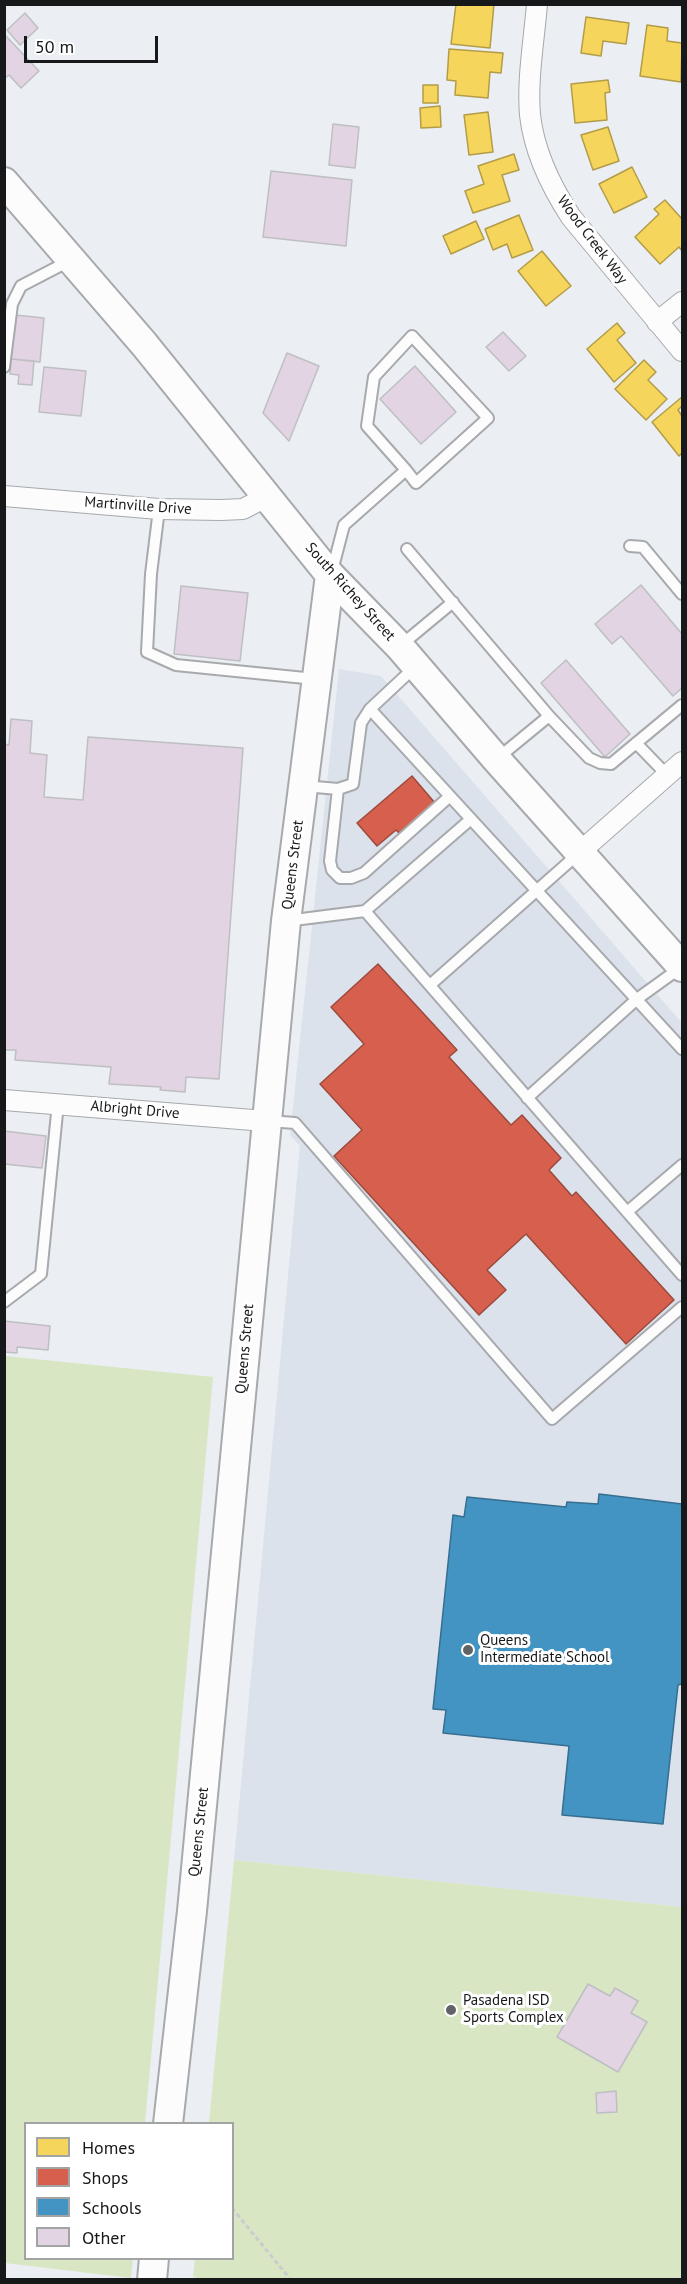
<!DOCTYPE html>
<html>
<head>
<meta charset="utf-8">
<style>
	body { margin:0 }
	#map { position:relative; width:687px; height:2284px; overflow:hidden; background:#ebeef2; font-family:"PT Sans",sans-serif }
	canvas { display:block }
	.frame { position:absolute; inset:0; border:6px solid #16181a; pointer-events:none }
	.legend { position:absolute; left:24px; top:2122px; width:210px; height:138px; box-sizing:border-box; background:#fff; border:2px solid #a2a3a3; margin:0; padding:8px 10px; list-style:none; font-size:18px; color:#16181a }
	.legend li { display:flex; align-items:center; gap:12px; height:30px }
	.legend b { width:30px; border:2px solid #a2a3a3 }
	.scale { position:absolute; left:24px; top:36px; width:134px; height:27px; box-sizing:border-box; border:3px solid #16181a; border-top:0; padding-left:8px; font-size:18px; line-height:21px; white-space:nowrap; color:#16181a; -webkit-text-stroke:4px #fff; paint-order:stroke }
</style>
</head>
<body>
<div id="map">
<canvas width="687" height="2284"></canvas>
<div class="frame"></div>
<ul class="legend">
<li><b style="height:16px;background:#f6d55c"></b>Homes</li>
<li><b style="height:16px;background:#d6604d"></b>Shops</li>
<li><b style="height:16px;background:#4393c3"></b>Schools</li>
<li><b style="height:16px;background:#e2d4e2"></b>Other</li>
</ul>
<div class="scale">50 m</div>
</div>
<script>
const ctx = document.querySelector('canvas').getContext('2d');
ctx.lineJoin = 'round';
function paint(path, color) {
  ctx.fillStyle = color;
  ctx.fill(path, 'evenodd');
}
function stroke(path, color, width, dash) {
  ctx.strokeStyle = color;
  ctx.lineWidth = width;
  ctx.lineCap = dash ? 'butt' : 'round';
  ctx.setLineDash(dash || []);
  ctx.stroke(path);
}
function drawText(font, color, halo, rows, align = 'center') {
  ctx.font = font + ' "PT Sans",sans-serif';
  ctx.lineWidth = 6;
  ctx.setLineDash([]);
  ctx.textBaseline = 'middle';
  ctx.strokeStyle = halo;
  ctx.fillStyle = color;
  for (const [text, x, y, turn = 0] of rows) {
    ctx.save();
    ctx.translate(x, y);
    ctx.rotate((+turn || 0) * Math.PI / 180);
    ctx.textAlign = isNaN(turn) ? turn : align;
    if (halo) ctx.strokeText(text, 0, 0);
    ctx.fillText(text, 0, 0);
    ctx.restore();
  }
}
const built = new Path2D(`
	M339 669 381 676 682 1023V1907L234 1860 300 1146 290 1135Z`);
const green = new Path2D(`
	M5 1356 213 1377 145 2123 26 2124V2258L133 2259 131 2278 5 2263Z
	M234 1860 682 1907V2279L207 2280 193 2277 195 2259 232 2258V2124L209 2123Z`);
const homes = new Path2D(`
	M456 4H494L490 48 451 44Z
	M586 17 629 23 626 44 603 41 601 56 581 53Z
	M647 25 668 28 667 41 682 43 681 82 640 76Z
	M449 49 503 53 501 73 490 72 488 98 455 95 456 81 447 80Z
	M608 80 610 92 605 93 607 120 575 123 571 84Z
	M423 85H438V103H423Z
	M440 106 441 127 421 128 420 108Z
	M488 112 493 152 469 155 464 115Z
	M608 127 619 161 593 170 581 135Z
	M514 154 519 170 502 175 510 201 473 213 465 191 484 184 478 166Z
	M632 167 647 197 614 213 599 184Z
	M665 200 682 219V251L679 247 660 264 635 237 659 214 654 209Z
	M519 215 533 250 512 258 507 244 493 250 485 229Z
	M476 221 484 239 451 254 443 236Z
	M542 251 571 286 546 306 518 271Z
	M617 323 625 333 617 340 636 363 614 382 587 349Z
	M644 360 656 372 648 380 667 399 646 420 615 389Z
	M682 397V406L678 410 682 416V453L679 456 652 422Z`);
const shops = new Path2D(`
	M412 776 435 803 399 833 396 830 377 846 357 823Z
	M378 964 457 1050 449 1057 511 1125 522 1115 561 1158 549 1170 572 1196 576 1192 674 1300 626 1344 526 1234 487 1270 506 1290 479 1315 334 1156 362 1130 320 1084 364 1044 331 1007Z`);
const schools = new Path2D(`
	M599 1494 682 1504V1684L678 1685 663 1824 562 1815 569 1746 443 1733 446 1710 433 1709 453 1515 464 1517 467 1497 566 1507 567 1502 598 1504Z`);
const building = new Path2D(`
	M25 13 38 28 20 45 7 30Z
	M4 34 39 71 21 88 9 75 4 79Z
	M333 124 359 127 355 168 329 165Z
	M271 171 352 180 346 246 263 237Z
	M15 315 44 318 40 362 11 359Z
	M503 332 526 356 509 371 486 347Z
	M287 353 319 366 289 441 263 413Z
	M11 359 34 361 32 385 18 384 19 375 10 374Z
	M415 366 456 412 421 444 380 399Z
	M44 367 86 371 81 416 39 412Z
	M641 585 682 634V688L673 696 621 636 612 644 595 624Z
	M181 586 248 593 240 661 174 654Z
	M566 660 630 734 605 757 541 683Z
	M11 719 32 721 30 753 47 755 44 797 83 800 88 737 243 748 219 1079 186 1077 185 1092 160 1090 161 1087 109 1084 111 1067 15 1060 16 1050H4V744L9 745Z
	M4 1131 46 1136 42 1168 4 1164Z
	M4 1321 50 1326 48 1350 17 1347V1353L4 1352Z
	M588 1984 610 1996 615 1988 638 2001 631 2013 647 2022 618 2072 557 2037Z
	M616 2091 617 2112 597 2113 596 2093Z`);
const path = new Path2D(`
	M232 2208 291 2280`);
const lane = new Path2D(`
	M4 367 12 304 21 286 71 260
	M159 509 151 574 147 652 176 665 315 679
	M630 546 643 547 682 594
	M407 549 549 716 589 758 600 763 611 764 682 705
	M332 571 344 525 406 470 367 426 374 377 412 336 488 418 416 483 406 470
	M400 646 453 602
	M370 709 682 1049
	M636 743 667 775
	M498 758 549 716
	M304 786 338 789 353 784 361 723 370 709 416 666
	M338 789 330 861 332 870 340 878H351L364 873 450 796
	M365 911 471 819
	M286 921 365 911 682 1275
	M430 985 578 854
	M527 1098 637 999 680 968
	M269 1121 295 1123 552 1419 682 1307
	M627 1212 682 1165
	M4 1302 41 1274 58 1103`);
const street = new Path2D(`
	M537 4C534 41 527 79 530 115 534 151 552 188 571 217L682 351
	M657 322 682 302
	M4 496 159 509 221 510 243 509 268 496
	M581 851 682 762
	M4 1100 265 1121`);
const secondary = new Path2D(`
	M4 182 144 344 330 575 400 647 497 760 682 967
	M168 2124 192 1911 286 921 330 575
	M152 2280 154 2258`);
const markers = [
	[468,1650,6,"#616366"],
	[451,2010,6,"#616366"]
];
const streetNames = [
	["Wood Creek Way",592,240,53],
	["Martinville Drive",138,506,4],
	["South Richey Street",350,592,48],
	["Queens Street",293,865,-83],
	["Albright Drive",135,1110,5],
	["Queens Street",245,1349,-85],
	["Queens Street",199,1832,-84]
];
const poiNames = [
	["Queens",480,1641],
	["Intermediate School",480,1658],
	["Pasadena ISD",463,2001],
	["Sports Complex",463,2018]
];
paint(built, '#dbe2eb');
paint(green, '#d9e6c4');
paint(homes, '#f6d55c');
stroke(homes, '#b39c48', 1.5);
paint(shops, '#d6604d');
stroke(shops, '#9c4a3e', 1.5);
paint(schools, '#4393c3');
stroke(schools, '#366e90', 1.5);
paint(building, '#e2d4e2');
stroke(building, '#bebfc2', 1.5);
stroke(lane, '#a7a9ac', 14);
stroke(street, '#a7a9ac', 22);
stroke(secondary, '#a7a9ac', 32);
stroke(path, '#cbccce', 3, [4.5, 3]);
stroke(lane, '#fcfcfd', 10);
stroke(street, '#fcfcfd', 20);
stroke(secondary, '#fcfcfd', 28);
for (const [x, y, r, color] of markers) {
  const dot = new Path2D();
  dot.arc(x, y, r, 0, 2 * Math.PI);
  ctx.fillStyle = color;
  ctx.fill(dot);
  stroke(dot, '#fff', 2);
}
drawText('15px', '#16181a', '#fff', streetNames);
drawText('15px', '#16181a', '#fff', poiNames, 'left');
</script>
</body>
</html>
